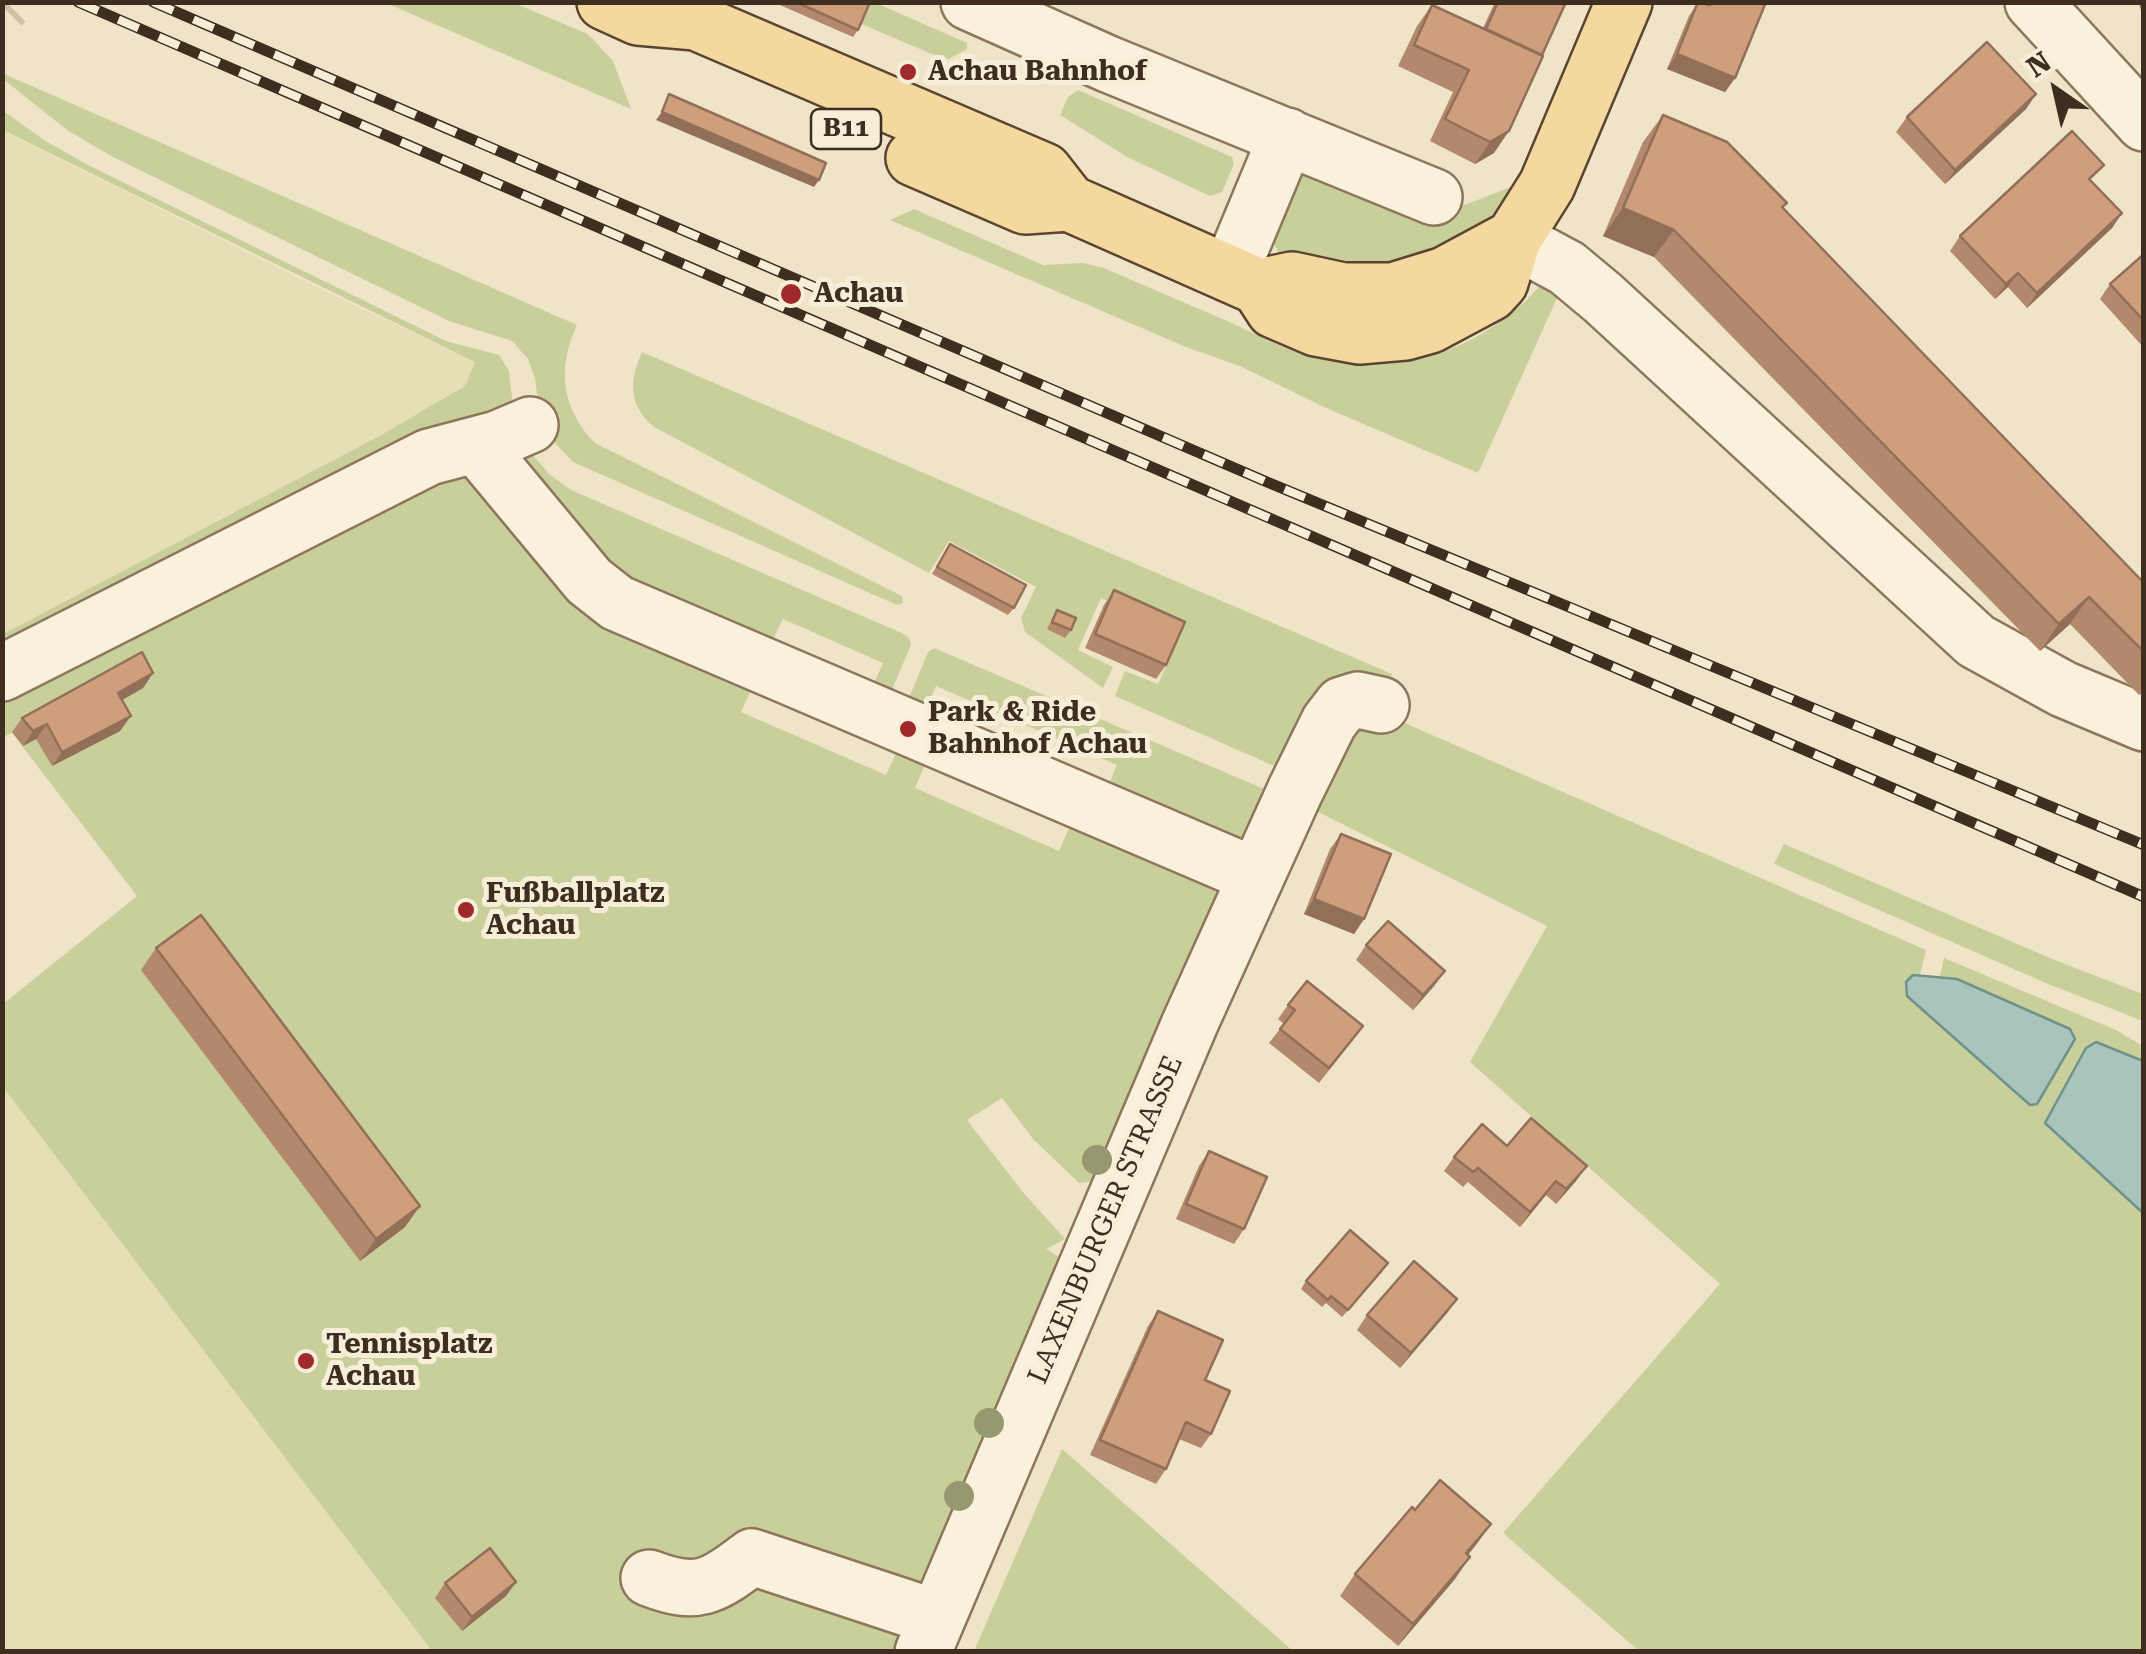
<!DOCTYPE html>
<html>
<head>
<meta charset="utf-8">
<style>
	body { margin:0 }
	#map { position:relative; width:2146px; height:1654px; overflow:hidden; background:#f0e4c8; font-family:"Roboto Serif",serif }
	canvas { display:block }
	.frame { position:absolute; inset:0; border:5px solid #3d2e20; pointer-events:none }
	.north { position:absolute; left:2006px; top:40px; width:100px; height:100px; -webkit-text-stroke:8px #f7eed8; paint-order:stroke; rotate:326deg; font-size:28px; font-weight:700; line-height:40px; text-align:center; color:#3d2e20 }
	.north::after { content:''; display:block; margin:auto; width:35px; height:45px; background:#3d2e20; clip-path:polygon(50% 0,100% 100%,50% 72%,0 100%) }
</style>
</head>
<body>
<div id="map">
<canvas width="2146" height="1654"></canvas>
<div class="frame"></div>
<div class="north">N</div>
</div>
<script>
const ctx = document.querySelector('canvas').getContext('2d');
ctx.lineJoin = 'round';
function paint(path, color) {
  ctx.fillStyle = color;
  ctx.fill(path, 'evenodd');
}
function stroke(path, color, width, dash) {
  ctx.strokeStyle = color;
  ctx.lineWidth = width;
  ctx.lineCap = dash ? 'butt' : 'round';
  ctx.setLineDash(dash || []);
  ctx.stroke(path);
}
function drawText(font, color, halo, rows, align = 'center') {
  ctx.font = font + ' "Roboto Serif",serif';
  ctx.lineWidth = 10;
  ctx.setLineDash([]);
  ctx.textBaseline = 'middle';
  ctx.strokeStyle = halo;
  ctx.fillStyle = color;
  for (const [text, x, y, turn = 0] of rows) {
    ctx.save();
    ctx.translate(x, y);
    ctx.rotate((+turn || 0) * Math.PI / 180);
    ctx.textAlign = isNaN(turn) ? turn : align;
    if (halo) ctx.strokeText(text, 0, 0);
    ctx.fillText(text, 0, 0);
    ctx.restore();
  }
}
const farmland = new Path2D(`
	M2 130 327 292 475 362 466 386 383 434 3 634Z
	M3 1087 432 1651H3Z`);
const green = new Path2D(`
	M386 3H514L588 34 613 61 631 109Z
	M868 3H876L967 43V49L949 59 941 58 859 23Z
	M2 73 577 325C557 368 561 408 595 443L902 596 903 603 897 605 573 462 553 441 541 421 535 379 528 359 512 341 449 321 113 157 67 130 3 79Z
	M1078 90 1232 157 1234 164 1222 192 1210 196 1129 158 1060 115 1068 97Z
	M2 110 44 140 88 165 446 341 499 355 509 371 513 405 3 655V634L383 434 465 386 475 362 3 130Z
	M1296 166 1459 207 1519 184 1497 217 1409 269 1289 260 1278 252 1271 237Z
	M914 209 1043 265 1083 263 1104 268C1144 285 1184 303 1225 320 1250 331 1276 345 1302 354 1389 382 1480 353 1540 286L1558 296 1478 473 1326 408 1242 367 1186 347 890 220Z
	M642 352 1392 674 1385 695 1281 769 1115 696 1125 671 1158 684 1180 634 1101 598 1078 650 1113 667 1103 688 1025 632 1021 618 1036 587 949 541 929 573 654 427C628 405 629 381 642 352Z
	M527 448 549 474 571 490 904 634 909 638 911 645 891 692H870L883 663 783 619 768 650 628 590 512 451Z
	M462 470 754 684 741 712 886 775 899 747 927 760 915 788 1059 851 1075 815 1225 888 1106 1180 1079 1183 1033 1139 1002 1098 967 1120 1022 1191 1065 1239 1046 1249 1066 1261 895 1651H432L3 1087V1004L137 896 12 733 3 737V699Z
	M934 648 1264 789 1271 795 1252 846 1105 794 1117 765 936 686 923 715 907 703 928 652Z
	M1400 721 1926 950 1920 975 1940 976 1944 958 2116 1030 2143 1046V1651H1639L1503 1533 1720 1284 1470 1062 1547 926 1312 809 1335 733Z
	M1784 844 2057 961 2143 994V1021L2048 984 1774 864Z
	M1062 1449 1293 1651H974Z`);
const water = new Path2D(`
	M1913 975 1957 979 2070 1029 2075 1039 2037 1104 2030 1105 1907 996 1906 982Z
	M2096 1042 2143 1061V1213L2045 1123 2086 1048Z`);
const majorTunnel = new Path2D(`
	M2 6 6 2`);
const minor = new Path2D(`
	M969 2 1108 64 1434 197
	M2033 2 2144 123
	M1513 239 1567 268 1603 298 1976 641 2063 689 2144 723
	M1230 273 1287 136
	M476 445 589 581 617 603 1256 876
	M2 673 429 457 497 439 530 425
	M649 1578C698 1597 712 1587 752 1557L937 1618
	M923 1652 1190 1023 1295 791 1329 722 1342 705 1358 700 1381 705`);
const major = new Path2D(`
	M605 2 638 17 696 22 1044 171 1069 203 1259 287 1274 310 1316 328 1359 336 1405 332 1430 325 1490 293 1500 282 1513 239 1547 185 1624 2
	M914 158 1025 206 1069 203
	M1259 287 1292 280 1343 291H1393L1445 275 1510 240`);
const rail = new Path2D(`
	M78 2 2144 897
	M153 2 1267 482 2144 845`);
const trees = [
	[1097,1160],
	[989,1423],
	[959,1496]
];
const wall = new Path2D(`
	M773 2H870L858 30 853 37Z
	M1495 2H1566L1494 153 1475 164 1430 141 1453 92 1398 66 1417 26 1432 5 1483 28Z
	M1698 2H1766L1735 78 1725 92 1667 69 1689 16Z
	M2138 2H2144V19Z
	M2036 94 2026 109 1945 184 1896 132 1907 117Z
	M1663 115 1787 203 1783 208 2144 583V692L2139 695 2070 624 2040 651 1654 257 1603 236 1643 142Z
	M2092 181 2122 213 2112 228 2027 308 2008 287 1995 299 1950 251 1960 236Z
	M2144 254V348L2100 299 2110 284Z
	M950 544 1014 608 1008 615 932 574Z
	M1114 590 1166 665 1156 679 1085 648 1104 605Z
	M1057 610 1071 630 1065 638 1047 629Z
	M153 673 143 688 122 700 120 731 52 766 36 739 23 746 12 732 22 718Z
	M1341 834 1364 919 1354 934 1304 914 1330 849Z
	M1366 945 1445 971 1434 986 1413 1010 1356 960Z
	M156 948 405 1227 360 1261 141 970Z
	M1288 1005 1353 1040 1319 1083 1269 1043 1284 1024 1278 1019Z
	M1507 1146 1587 1166 1576 1181 1556 1204 1546 1195 1520 1227 1468 1182 1463 1187 1444 1171 1454 1157Z
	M1209 1151 1244 1229 1234 1244 1176 1219 1199 1166Z
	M1383 1271 1342 1317 1326 1303 1322 1307 1301 1289 1306 1281Z
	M1457 1299 1447 1313 1400 1368 1357 1330 1367 1315Z
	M1158 1311 1205 1380 1211 1434 1201 1448 1179 1439 1166 1469 1156 1484 1090 1455 1148 1326Z
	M1415 1510 1491 1524 1468 1555 1455 1579 1398 1646 1340 1596 1355 1574Z
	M516 1582 506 1596 462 1631 435 1598 445 1583Z`);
const shadedWall = new Path2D(`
	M1677 54 1735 78 1725 92 1667 69Z
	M2036 94 2026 109 1945 184 1955 170Z
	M662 112 819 180 814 187 656 120Z
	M1509 131 1494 153 1475 164 1490 142Z
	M1623 208 1674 230 1654 257 1603 236Z
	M2122 213 2112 228 2027 308 2037 293Z
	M2018 273 2008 287 1995 299 2006 284Z
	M2089 597 2070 624 2040 651 2059 624Z
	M153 673 143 688 108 708 118 693Z
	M131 716 120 731 52 766 62 752Z
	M47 724 36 739 23 746 33 731Z
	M1314 899 1364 919 1354 934 1304 914Z
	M1445 971 1434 986 1413 1010 1423 995Z
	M1587 1166 1576 1181 1556 1204 1566 1189Z
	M1556 1181 1546 1195 1520 1227 1530 1212Z
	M420 1206 405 1227 360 1261 376 1239Z
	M1457 1299 1447 1313 1400 1368 1411 1353Z
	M1491 1524 1476 1545 1451 1575 1466 1553Z
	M1470 1557 1455 1579 1398 1646 1413 1624Z
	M516 1582 506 1596 462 1631 472 1617Z`);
const building = new Path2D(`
	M796 2H870L858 30Z
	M1498 2H1566L1542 55 1486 29Z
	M1698 2 1710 5 1711 2H1766L1735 78 1677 54Z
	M1432 5 1543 56 1509 131 1490 142 1445 119 1469 70 1414 45Z
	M1987 42 2036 94 1955 170 1907 117Z
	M669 94 826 163 819 180 662 112Z
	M1663 115 1727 142 1787 203 1782 207 2144 583V652L2089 597 2059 624 1674 230 1623 208Z
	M2072 131 2104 165 2089 179 2122 213 2037 293 2018 273 2006 284 1960 236Z
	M2144 254V321L2110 284Z
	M950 544 1026 585 1014 608 937 567Z
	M1114 590 1185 622 1166 665 1095 634Z
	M1057 610 1076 618 1071 630 1052 622Z
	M142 652 153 673 118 693 131 716 62 752 47 724 33 731 22 718Z
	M1341 834 1391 854 1364 919 1314 899Z
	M201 915 420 1206 376 1239 156 948Z
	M1388 921 1445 971 1423 995 1366 945Z
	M1307 981 1363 1026 1329 1068 1280 1029 1295 1010 1288 1005Z
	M1531 1118 1587 1166 1566 1189 1556 1181 1530 1212 1478 1168 1473 1172 1454 1157 1482 1124 1507 1146Z
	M1209 1151 1267 1177 1244 1229 1186 1204Z
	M1350 1230 1388 1263 1348 1310 1331 1296 1328 1300 1306 1281Z
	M1414 1261 1457 1299 1411 1353 1367 1315Z
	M1158 1311 1223 1340 1205 1380 1230 1391 1211 1434 1186 1422 1166 1469 1100 1440Z
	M1440 1480 1491 1524 1466 1553 1470 1557 1413 1624 1355 1574 1412 1507 1415 1510Z
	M490 1548 516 1582 472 1617 445 1583Z`);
const markers = [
	[908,72,10,"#9e2a2b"],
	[791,294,12,"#9e2a2b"],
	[908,729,10,"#9e2a2b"],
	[466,910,10,"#9e2a2b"],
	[306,1361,10,"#9e2a2b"]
];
const shields = [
	[846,129,70]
];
const shieldNames = [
	["B11",846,129]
];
const poiNames = [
	["Achau Bahnhof",928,72],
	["Achau",814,294],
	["Park & Ride",928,713],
	["Bahnhof Achau",928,745],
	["Fußballplatz",486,894],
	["Achau",486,926],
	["Tennisplatz",326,1345],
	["Achau",326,1377]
];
const streetNames = [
	["LAXENBURGER STRASSE",1106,1220,-67]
];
paint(farmland, '#e6deb5');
paint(green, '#c9cf9b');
paint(water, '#a9c4bc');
stroke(water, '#6f938a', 2.5);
stroke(majorTunnel, '#ccc0a6', 55, [55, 28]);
stroke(minor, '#8d765c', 60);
stroke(major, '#5b4430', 60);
stroke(minor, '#faf1dc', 55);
stroke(major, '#f3d9a0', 55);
stroke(rail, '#3d2e20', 11);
stroke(rail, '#f7eed8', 8, [22]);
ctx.fillStyle = '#96986f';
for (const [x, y] of trees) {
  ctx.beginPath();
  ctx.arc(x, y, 15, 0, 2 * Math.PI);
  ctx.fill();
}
paint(wall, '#b2896c');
paint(shadedWall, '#916f58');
paint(building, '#cf9f7d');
stroke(building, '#916f58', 2.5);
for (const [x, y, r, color] of markers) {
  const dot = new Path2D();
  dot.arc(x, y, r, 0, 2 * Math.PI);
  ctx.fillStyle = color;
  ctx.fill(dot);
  stroke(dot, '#f7eed8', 4);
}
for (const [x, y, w] of shields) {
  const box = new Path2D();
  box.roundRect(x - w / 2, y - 20, w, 40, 8);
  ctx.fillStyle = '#f7eed8';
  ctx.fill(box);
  stroke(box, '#3d2e20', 2.5);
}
drawText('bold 25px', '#3d2e20', null, shieldNames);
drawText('bold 28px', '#3d2e20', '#f7eed8', poiNames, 'left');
drawText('28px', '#3d2e20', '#f7eed8', streetNames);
</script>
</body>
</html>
